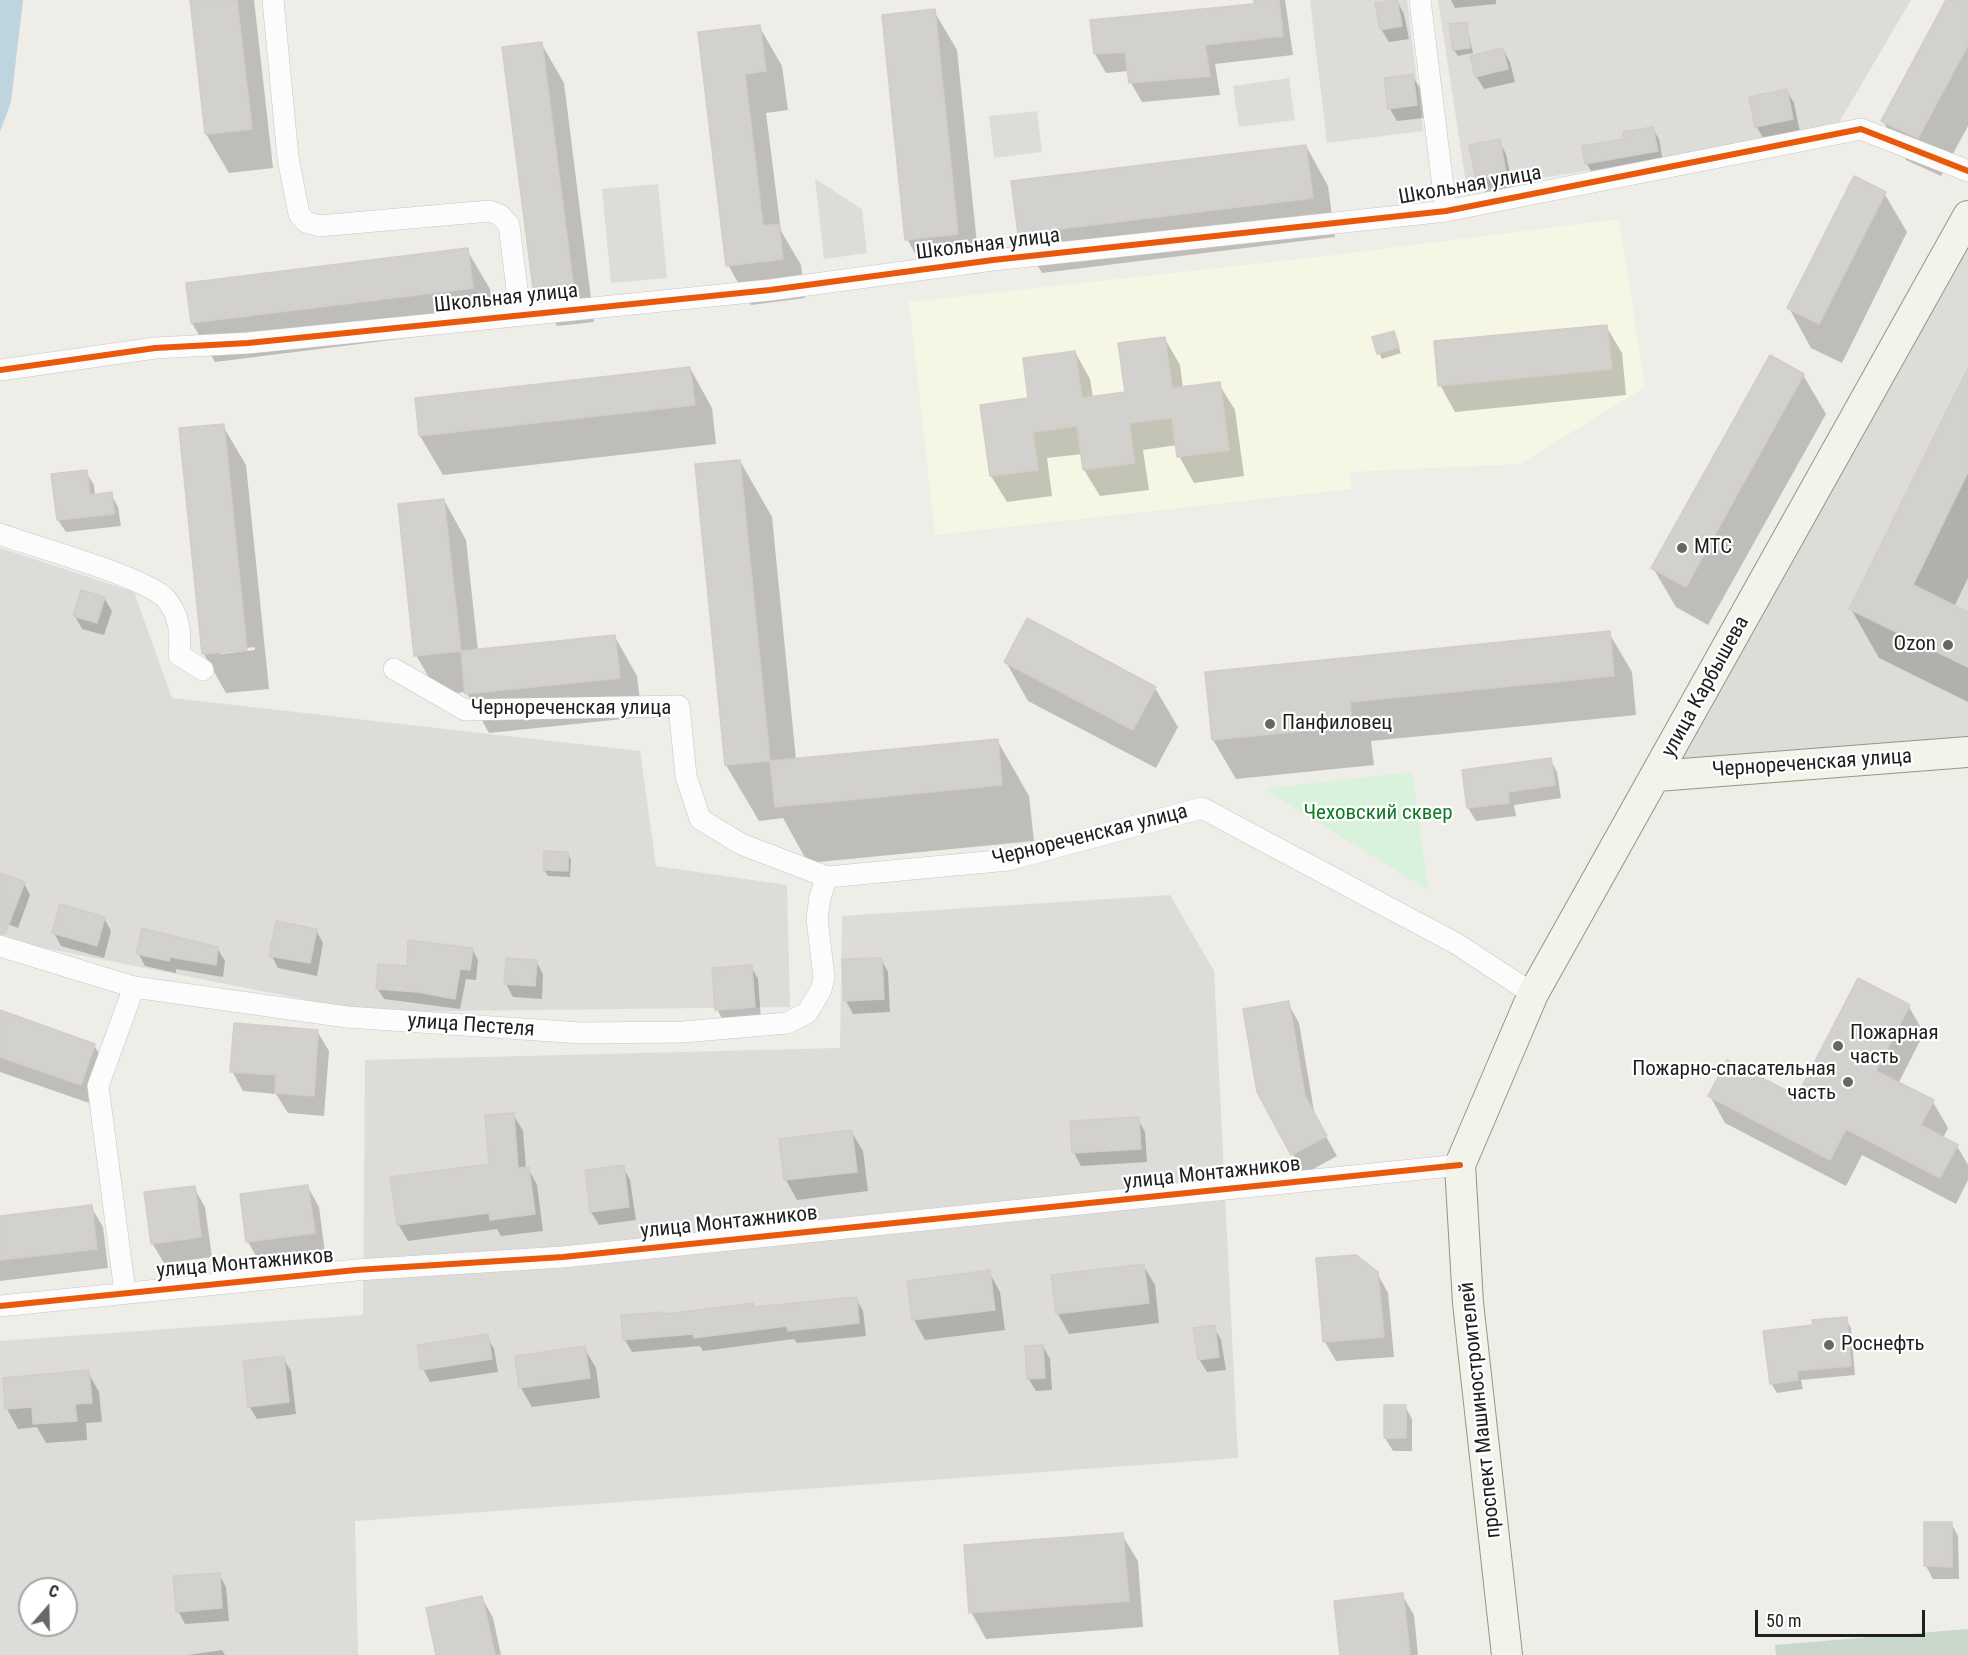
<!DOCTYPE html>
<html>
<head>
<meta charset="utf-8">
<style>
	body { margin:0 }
	#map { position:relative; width:1968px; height:1655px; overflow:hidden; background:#eeede8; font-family:"Roboto Condensed",sans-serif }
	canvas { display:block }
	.north { position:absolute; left:18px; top:1577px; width:60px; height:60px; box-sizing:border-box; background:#fff; border:2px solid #a5a5a5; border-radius:50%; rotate:20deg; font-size:16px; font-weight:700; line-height:24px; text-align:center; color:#1f1f1f }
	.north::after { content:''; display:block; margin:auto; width:21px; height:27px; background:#676765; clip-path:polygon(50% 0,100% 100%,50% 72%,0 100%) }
	.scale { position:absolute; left:1755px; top:1610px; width:170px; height:27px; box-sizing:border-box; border:3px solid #1f1f1f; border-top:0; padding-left:8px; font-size:18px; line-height:21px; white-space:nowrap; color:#1f1f1f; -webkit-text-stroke:4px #fff; paint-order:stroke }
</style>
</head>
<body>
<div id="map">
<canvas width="1968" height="1655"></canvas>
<div class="north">С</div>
<div class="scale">50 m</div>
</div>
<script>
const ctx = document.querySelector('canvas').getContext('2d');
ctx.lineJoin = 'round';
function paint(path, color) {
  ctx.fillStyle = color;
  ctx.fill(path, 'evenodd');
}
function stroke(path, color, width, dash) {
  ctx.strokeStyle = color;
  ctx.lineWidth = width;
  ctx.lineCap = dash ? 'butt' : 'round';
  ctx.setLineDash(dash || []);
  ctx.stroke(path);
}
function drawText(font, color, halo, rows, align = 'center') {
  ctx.font = font + ' "Roboto Condensed",sans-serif';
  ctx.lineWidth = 4.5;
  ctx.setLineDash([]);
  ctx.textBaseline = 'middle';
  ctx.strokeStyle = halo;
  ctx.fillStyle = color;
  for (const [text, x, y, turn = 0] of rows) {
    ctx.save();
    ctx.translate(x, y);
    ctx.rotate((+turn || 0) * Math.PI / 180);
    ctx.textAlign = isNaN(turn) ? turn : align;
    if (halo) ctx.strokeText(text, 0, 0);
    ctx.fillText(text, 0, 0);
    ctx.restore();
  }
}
const residential = new Path2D(`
	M1310 0H1407L1423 131 1327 143Z
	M1438 0H1911L1834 131 1467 190Z
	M1968 208V749L1657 776Z
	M0 548 134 592 172 698 640 751 656 866 787 885 790 1007 368 1012 39 947 0 934Z
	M1170 895 1214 971 1238 1458 355 1521 358 1655H0V1341L363 1315 365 1060 840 1048 842 916ZM30 1589H66V1625H30Z`);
const education = new Path2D(`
	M1619 219 1645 387 1520 464 1350 472 1352 489 935 535 909 302 1326 256Z`);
const cemetery = new Path2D(`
	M1968 1629V1655H1776L1775 1645Z`);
const park = new Path2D(`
	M1412 772 1428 890 1264 789Z`);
const parking = new Path2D(`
	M1289 78 1295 120 1239 127 1233 86Z
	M1037 111 1042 152 994 158 989 116Z
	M815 179 862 209 867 253 824 259Z
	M658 184 667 278 611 283 602 189Z`);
const water = new Path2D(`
	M0 0H23L11 102 0 132Z`);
const shadow = new Path2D(`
	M191 0H254L273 168 229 173 206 134Z
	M1255 0H1285L1293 55 1215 64 1220 95 1142 102 1131 83 1129 71 1106 73 1095 54 1256 5Z
	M1451 0H1496V4L1455 8Z
	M1948 0H1968V126L1941 176 1906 160 1883 121Z
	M1397 1 1404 14 1409 39 1389 42 1381 29Z
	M934 11 957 50 980 273 929 278 907 239Z
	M1466 23 1473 53 1458 56 1454 50Z
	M759 26 782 66 788 110 766 113 781 231 801 265 805 298 751 305 728 265 700 33Z
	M541 43 564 83 594 322 557 326 534 287Z
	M1503 49 1510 62 1515 82 1484 89 1476 76Z
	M1412 76 1420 88 1424 118 1397 121 1390 109Z
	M1787 91 1794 103 1800 132 1764 139 1756 126Z
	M1652 128 1659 139 1663 162 1593 175 1587 164 1584 147 1626 140Z
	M1499 141 1506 154 1513 187 1485 192 1478 179Z
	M1306 146 1328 186 1335 237 1042 273 1019 234Z
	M1884 193 1907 232 1842 363 1811 348 1789 308Z
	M467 250 490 289 495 327 215 362 192 323 187 285Z
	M1606 326 1622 353 1626 395 1455 412 1440 385Z
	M1393 333 1401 353 1382 359 1379 353Z
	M1165 339 1180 365 1183 388 1219 384 1235 410 1244 476 1194 483 1179 456 1177 445 1143 450 1149 490 1100 496 1084 470 1082 454 1047 458 1052 496 1007 502 991 476 1030 400 1075 352 1090 379 1093 398 1126 394Z
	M690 368 712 408 716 444 443 475 420 436Z
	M1968 371V578L1954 607 1968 614V702L1879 658 1851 609Z
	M1803 375 1826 414 1708 625 1676 607 1653 568Z
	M223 426 246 465 269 689 226 693 204 654ZM255 647V650L220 654V651Z
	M740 461 772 517 796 760 997 740 1029 796 1034 841 808 863 783 818 759 821 726 765Z
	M86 472 94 485 95 496 111 494 118 507 121 526 66 532 58 520Z
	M444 500 466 540 478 651 615 637 637 676 642 717 489 733 466 692 439 695 416 655Z
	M104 598 112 611 104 635 82 629 75 616Z
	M1609 633 1632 672 1636 715 1371 741 1374 765 1236 779 1213 740 1206 673Z
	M1006 662 1155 688 1178 727 1156 768 1028 701Z
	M1550 759 1557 772 1561 798 1514 805 1516 816 1476 821 1468 808 1463 771Z
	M568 854 571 860 570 877 548 876 544 870Z
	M0 875 24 883 30 895 18 928 0 921Z
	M104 918 111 931 104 958 61 946 54 933Z
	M316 930 323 943 317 976 278 968 271 955Z
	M217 948 225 961 223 977 176 969V973L145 966 138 953Z
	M472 949 478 960 476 980 466 979 460 1009 384 999 377 988 409 968Z
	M881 959 888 972 890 1012 853 1014 846 1001 844 961Z
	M536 961 543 974 542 999 513 997 506 984Z
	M751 966 758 979 761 1019 724 1022 717 1009Z
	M1288 1003 1299 1023 1315 1117 1337 1156 1304 1174 1258 1091Z
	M1909 1007 1924 1033 1898 1084 1933 1102 1948 1128 1943 1138 1957 1146 1968 1165V1180L1956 1204 1862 1155 1846 1186 1725 1123 1710 1096 1797 1098Z
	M0 1012 94 1045 106 1065 92 1104 0 1072Z
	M317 1031 329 1051 324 1116 288 1113 276 1094 243 1091 232 1071Z
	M513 1114 523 1131 526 1168H528L537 1185 543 1231 501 1236 497 1229 408 1241 398 1224 490 1166Z
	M1138 1119 1145 1132 1147 1162 1081 1166 1074 1153Z
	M851 1131 863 1151 868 1191 797 1200 786 1180 781 1140Z
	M623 1167 630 1180 636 1220 599 1225 591 1212Z
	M308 1187 319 1207 325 1253 259 1261 248 1242Z
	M194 1188 205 1207 212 1257 164 1263 152 1243Z
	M91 1207 103 1227 108 1268 0 1281V1217Z
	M1143 1265 1155 1285 1159 1323 1069 1334 1058 1314 1053 1276Z
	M989 1272 1000 1292 1005 1330 925 1340 914 1320Z
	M1377 1273 1388 1293 1394 1357 1336 1361 1325 1342Z
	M856 1298 863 1311 866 1336 797 1343 794 1339 703 1351 700 1346 632 1352 625 1340 665 1316Z
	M1846 1319 1851 1328 1855 1375 1801 1380 1803 1389 1777 1393 1771 1383 1814 1326Z
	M1214 1327 1221 1340 1226 1370 1207 1372 1199 1359Z
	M487 1336 494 1349 498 1372 430 1382 423 1369Z
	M1043 1346 1050 1359 1052 1390 1036 1391 1028 1378Z
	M584 1348 596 1368 600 1398 532 1407 521 1388Z
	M283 1358 291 1371 296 1414 257 1419 249 1406Z
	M88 1372 99 1392 102 1422 86 1423 87 1440 46 1443 37 1427 18 1429 7 1409 4 1379Z
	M1405 1406 1412 1419V1451H1393L1385 1438Z
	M1951 1523 1958 1536 1959 1579H1933L1926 1566Z
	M1122 1535 1138 1561 1143 1627 986 1639 971 1612Z
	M219 1574 226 1587 229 1621 185 1624 178 1611Z
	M1402 1595 1414 1615 1418 1655H1341Z
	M482 1598 493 1618 501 1655H438Z
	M222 1650 225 1655H188Z`);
const building = new Path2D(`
	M190 0H237L252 129 205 134Z
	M1254 0H1279L1283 36 1205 45 1210 76 1129 83 1125 52 1094 54 1090 20 1254 4Z
	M1397 0 1402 26 1380 30 1375 3Z
	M1946 0H1968V45L1918 138 1881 121Z
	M935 9 958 234 905 240 882 15Z
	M1467 22 1470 48 1453 50 1449 24Z
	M760 25 766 71 745 74 763 226 779 224 783 259 726 266 698 32Z
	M542 42 573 283 533 288 502 47Z
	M1503 48 1508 69 1475 77 1470 56Z
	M1413 74 1417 105 1388 109 1384 78Z
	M1787 89 1793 119 1755 127 1749 97Z
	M1653 127 1658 151 1585 164 1582 146 1624 139 1623 132Z
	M1500 139 1506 174 1476 180 1469 145Z
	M1306 145 1313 198 1018 234 1011 181Z
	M1854 176 1886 192 1819 324 1787 308Z
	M468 248 473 288 191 323 186 283Z
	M1607 325 1612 369 1438 386 1434 341Z
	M1394 331 1399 347 1377 354 1372 337Z
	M1165 337 1172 388 1220 382 1229 450 1177 457 1172 418 1129 423 1135 463 1083 470 1077 426 1033 432 1038 470 990 476 980 405 1028 398 1023 358 1075 351 1082 398 1125 392 1118 343Z
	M1770 355 1804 374 1686 587 1651 568Z
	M690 367 695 405 419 436 415 398Z
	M1968 368V472L1913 585 1968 612V667L1849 609Z
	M224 424 247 650 202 654 179 428Z
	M740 460 770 761 725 765 695 464Z
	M87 470 90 495 112 492 114 514 57 520 51 474Z
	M444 499 461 651 414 656 398 504Z
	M81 590 105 597 97 623 73 616Z
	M1027 618 1156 687 1133 730 1004 662Z
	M1610 631 1614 676 1350 702 1352 726 1212 740 1205 672Z
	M615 635 620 678 465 694 461 651Z
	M998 739 1002 785 775 807 770 761Z
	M1551 758 1555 785 1508 792 1509 803 1467 808 1462 770Z
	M544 851 568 852V871L543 870Z
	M0 873 25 882 5 934H0Z
	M60 904 105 917 97 946 52 933Z
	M276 921 317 929 310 963 269 956Z
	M142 928 218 947 216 965 170 957 169 961 136 954Z
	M408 940 473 948 470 970 460 969 455 999 417 992 376 989 378 964 407 966Z
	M506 958 537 960 535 986 504 984Z
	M882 958 884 999 844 1001 842 959Z
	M752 965 755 1007 715 1010 712 968Z
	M1858 978 1910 1005 1876 1071 1934 1100 1921 1125 1958 1145 1940 1178 1846 1129 1830 1160 1708 1096 1727 1060 1797 1096Z
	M1289 1001 1305 1096 1327 1136 1291 1155 1257 1092 1243 1009Z
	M0 1010 95 1044 81 1085 0 1057Z
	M234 1023 318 1030 314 1096 275 1093 276 1075 230 1072Z
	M514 1113 518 1168 529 1167 535 1214 490 1220 489 1213 397 1225 390 1177 489 1164 485 1115Z
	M1139 1117 1141 1149 1072 1153 1070 1121Z
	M852 1130 857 1172 784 1180 779 1139Z
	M624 1165 629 1207 590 1212 585 1170Z
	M308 1185 315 1233 246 1242 240 1194Z
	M195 1186 201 1237 151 1244 144 1192Z
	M92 1205 97 1249 0 1260V1216Z
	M1356 1255 1378 1272 1384 1337 1323 1342 1316 1258Z
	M1144 1264 1149 1303 1056 1314 1051 1275Z
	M990 1270 995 1310 912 1320 907 1281Z
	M857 1297 859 1323 788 1331 787 1326 694 1338 693 1334 623 1340 621 1315 665 1312V1314L753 1303 754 1307Z
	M1847 1317 1851 1366 1797 1371 1798 1380 1770 1384 1763 1331 1813 1325 1812 1320Z
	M1215 1325 1219 1357 1198 1360 1193 1328Z
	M488 1334 492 1359 421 1370 417 1345Z
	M1043 1345 1045 1378 1027 1379 1025 1346Z
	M585 1346 590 1378 519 1388 515 1356Z
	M284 1356 289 1402 248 1407 243 1361Z
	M89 1370 92 1403 75 1404 77 1421 33 1424 32 1407 5 1409 3 1378Z
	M1384 1405H1406V1438H1384Z
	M1924 1522H1952V1567L1924 1566Z
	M1123 1533 1129 1601 969 1613 964 1545Z
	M220 1573 222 1608 176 1612 173 1576Z
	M1403 1593 1410 1655H1340L1334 1601Z
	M482 1596 495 1655H436L426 1608Z`);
const minor = new Path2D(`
	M273 0 288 158 299 214 306 222 319 226 489 211 500 215 509 225 520 314
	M1420 0 1446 211
	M0 370 155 348 248 343 770 290 993 260 1446 211 1861 129 1968 171
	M0 534C34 547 147 577 166 599 180 615 181 635 179 655L203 670
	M394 669 465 710 679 706 686 776 700 819 741 844 827 877 1008 860 1202 808 1457 944 1533 994
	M0 946 134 987 347 1017 581 1033 683 1032 787 1023 807 1013 821 990 824 977 817 919 820 897 827 877
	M125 1292 98 1086 134 987
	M0 1306 356 1270 563 1257 1460 1165`);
const secondary = new Path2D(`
	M1657 776 1968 752
	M1507 1655 1468 1303 1460 1165 1533 994 1968 216`);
const cycleway = new Path2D(`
	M0 370 155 348 248 343 770 290 993 260 1446 211 1861 129 1968 171
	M0 1306 356 1270 563 1257 1460 1165`);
const markers = [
	[1682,548,6,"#676765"],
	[1948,645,6,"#676765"],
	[1270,724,6,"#676765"],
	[1838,1046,6,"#676765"],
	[1848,1082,6,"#676765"],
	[1829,1345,6,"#676765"]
];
const streetNames = [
	["Школьная улица",1470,186,-10],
	["Школьная улица",988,245,-7],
	["Школьная улица",506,299,-6],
	["улица Карбышева",1706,687,-61],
	["Чернореченская улица",571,709],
	["Чернореченская улица",1812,764,-4],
	["Чернореченская улица",1090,836,-14],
	["улица Пестеля",471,1026,4],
	["улица Монтажников",1212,1174,-6],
	["улица Монтажников",729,1223,-6],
	["улица Монтажников",245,1264,-5],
	["проспект Машиностроителей",1481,1410,-96]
];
const poiNames = [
	["МТС",1694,548],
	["Ozon",1936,645,"right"],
	["Панфиловец",1282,724],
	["Пожарная",1850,1034],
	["часть",1850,1058],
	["Пожарно-спасательная",1836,1070,"right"],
	["часть",1836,1094,"right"],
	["Роснефть",1841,1345]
];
const parkNames = [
	["Чеховский сквер",1378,814]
];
paint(residential, '#dddcd9');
paint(education, '#f5f6e4');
paint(cemetery, '#c8d8ca');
paint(park, '#d8f2db');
paint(parking, '#dcdcd9');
paint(water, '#bed4df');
paint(shadow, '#0003');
paint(building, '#d2d1cd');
stroke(building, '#d1cec9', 1.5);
stroke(minor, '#c6c6c4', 22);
stroke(secondary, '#939781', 32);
stroke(minor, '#fcfcfc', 21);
stroke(secondary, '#f2f3eb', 30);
stroke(cycleway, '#e8590c', 6);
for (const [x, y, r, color] of markers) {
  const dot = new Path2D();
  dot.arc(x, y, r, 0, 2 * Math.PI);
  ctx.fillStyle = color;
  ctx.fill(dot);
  stroke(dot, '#fff', 2);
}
drawText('21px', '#1f1f1f', '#fff', streetNames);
drawText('21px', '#1f1f1f', '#fff', poiNames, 'left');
drawText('21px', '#127927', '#fff', parkNames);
</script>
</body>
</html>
